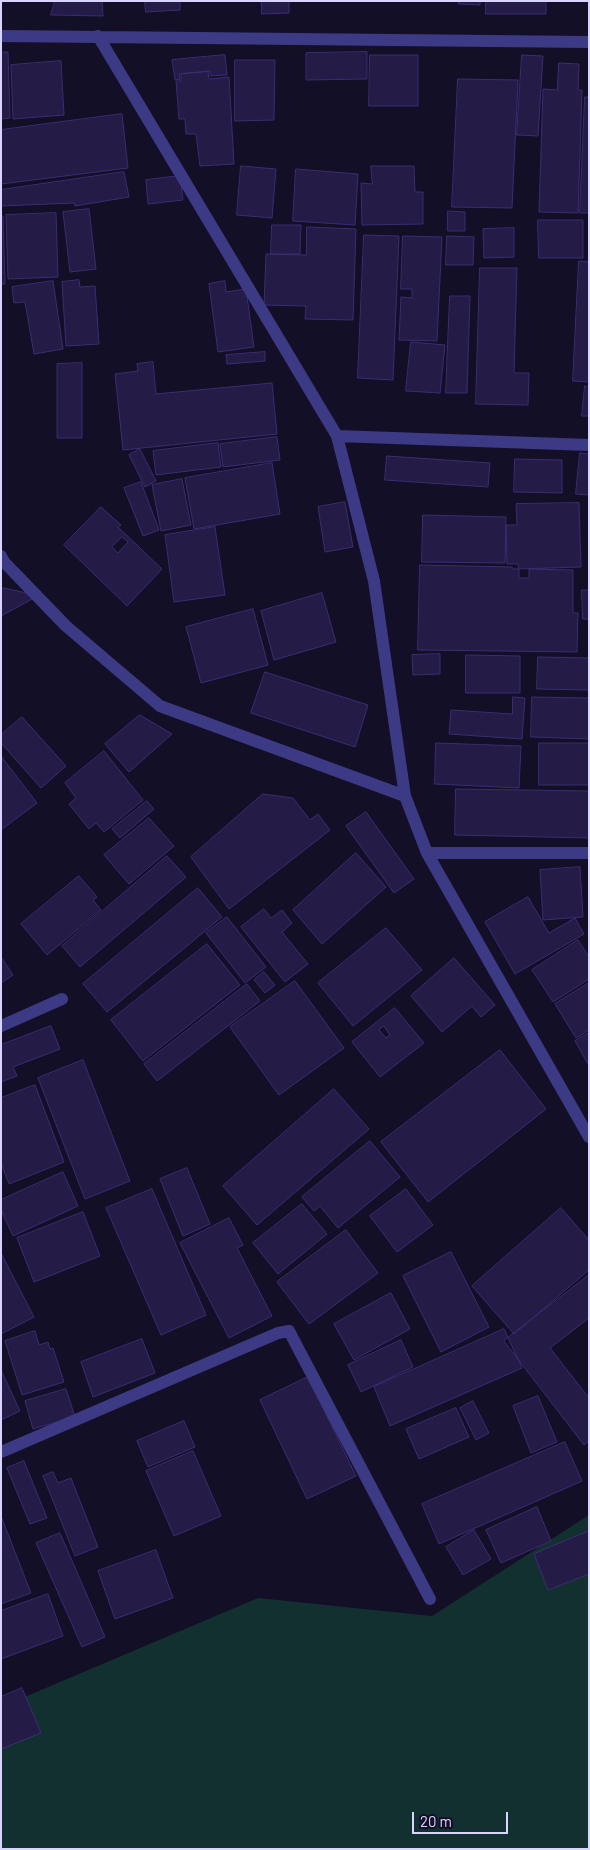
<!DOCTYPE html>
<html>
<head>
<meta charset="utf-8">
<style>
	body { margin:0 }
	#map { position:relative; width:590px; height:1850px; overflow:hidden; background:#130f26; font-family:Barlow,sans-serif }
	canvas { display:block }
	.frame { position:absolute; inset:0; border:2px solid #d9d4ff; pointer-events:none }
	.scale { position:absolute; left:412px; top:1812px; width:96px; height:22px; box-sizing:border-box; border:2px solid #d9d4ff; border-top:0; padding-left:6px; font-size:15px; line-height:18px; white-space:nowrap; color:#d9d4ff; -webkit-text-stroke:4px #130f26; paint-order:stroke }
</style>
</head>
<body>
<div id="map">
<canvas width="590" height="1850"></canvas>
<div class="frame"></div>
<div class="scale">20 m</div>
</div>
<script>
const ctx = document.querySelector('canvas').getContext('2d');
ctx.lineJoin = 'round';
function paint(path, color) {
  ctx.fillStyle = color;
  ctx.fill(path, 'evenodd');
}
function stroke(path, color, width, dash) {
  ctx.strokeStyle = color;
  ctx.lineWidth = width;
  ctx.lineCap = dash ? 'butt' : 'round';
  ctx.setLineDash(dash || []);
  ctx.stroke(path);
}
const green = new Path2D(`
	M589 1515V1849H1V1707L258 1598 432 1616Z`);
const building = new Path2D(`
	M55 1H102L103 16 51 15Z
	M145 1H180V10L146 12Z
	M262 1H289V13L262 14Z
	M459 1H480V5L459 4Z
	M486 1H546V14H486Z
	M1 52H8L10 118 1 119Z
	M367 52V79L306 80V53Z
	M225 55 227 75 210 76V71L179 74 180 79 175 80 172 60Z
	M370 55H418V106H369Z
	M522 55 543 56 538 136 517 135Z
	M235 60H275L274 120 235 121Z
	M61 61 64 115 13 119 11 65Z
	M559 63 579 64 578 90H582L578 213 539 212 543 89 557 90Z
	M208 72 209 79 229 77 234 164 200 166 196 134H186L185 119H179L176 81H181V74Z
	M458 79 518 80 512 208 452 207Z
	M585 97H589V213H580Z
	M122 114 128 168 1 184V130Z
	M241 166 276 169 272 218 237 215Z
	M371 166H414L415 192H423V224L362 225 361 183 372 184Z
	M296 169 358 174 355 225 293 221Z
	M124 172 129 197 75 206 74 203 1 206V190Z
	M180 176 183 200 148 204 146 180Z
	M89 209 96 269 70 272 63 212Z
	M448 211 465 212V231H448Z
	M56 213 58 277 8 279 6 215Z
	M1 216H3L5 284H1Z
	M538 220H583V258H539Z
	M272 225H301L300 254H271Z
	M307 227 356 229 353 320 305 319 306 306 264 305 266 254 306 255Z
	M514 228V257L484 258 483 229Z
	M364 235 399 236 393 380 358 378Z
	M403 236 442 237 437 341 399 340 401 297 412 298V289H401Z
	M447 236 474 237 473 265H446Z
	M579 261 589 262V382L573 381Z
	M480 268H517L514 373H529L528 405 476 404Z
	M79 280 80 287 95 286 99 344 66 346 62 282Z
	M53 281 63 349 34 354 25 302 14 303 12 287Z
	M225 281 226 292 246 289 254 347 218 352 209 284Z
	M450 296H470L467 393H446Z
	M411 342 445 345 440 393 406 391Z
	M265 352V361L227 364 226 355Z
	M153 362 156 394 272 383 277 434 123 450 115 374 138 371 137 364Z
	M82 363V438H57V364Z
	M585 386 589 387V416H582Z
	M277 437 280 460 223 467 220 444Z
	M218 443 221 467 156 475 153 451Z
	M140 449 156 481 145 487 129 455Z
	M580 453 589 454V495L576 494Z
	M387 456 490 463 488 487 385 480Z
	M515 459 562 460V493L514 492Z
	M272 463 280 514 194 529 185 478Z
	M182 479 191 525 161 531 152 485Z
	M141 482 159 530 143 536 124 488Z
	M345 502 353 547 325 552 318 507Z
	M579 503 581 567 519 569 518 564H507L506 525H517L516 504Z
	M101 507 121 525 118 527 162 569 127 606 64 545ZM122 537 128 542 118 553 112 547Z
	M423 515 506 517 505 563 422 562Z
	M215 527 225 595 174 602 165 535Z
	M420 565 512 567 513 569H519V578H529V569L573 570V613H578L577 652 418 650Z
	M4 588 27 593 32 599 1 616V589Z
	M582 590H589V619H583Z
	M322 593 336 642 274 660 261 611Z
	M253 609 268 665 201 683 186 627Z
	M440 654V674L413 675 412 655Z
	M466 655 520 656V693H466Z
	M538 657 589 658V690L537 689Z
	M265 672 368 705 355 747 251 713Z
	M513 697 525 698 522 739 449 734 451 710 512 714Z
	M532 697 589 698V739L531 737Z
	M140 715 172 734 129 772 105 744Z
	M22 717 66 766 41 788 1 743V735Z
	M436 743 521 746 519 788 435 784Z
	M539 743H589V785H539Z
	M104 751 143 800 104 832 96 823 89 829 69 804 76 798 65 783Z
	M1 756 37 803 1 830Z
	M456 789 589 791V838L455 835Z
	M263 794 293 798 310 820 318 814 330 830 229 909 191 857Z
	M147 801 154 809 120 838 112 829Z
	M366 812 414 879 394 893 346 826Z
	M149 818 174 846 129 884 104 855Z
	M356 853 386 887 322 944 293 910Z
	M167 856 186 877 80 967 62 946Z
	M580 867 583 917 543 920 540 870Z
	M79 876 97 897 93 900 101 910 47 955 21 924Z
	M198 888 222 917 107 1012 83 984Z
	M528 897 549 933 575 918 584 934 515 974 485 922Z
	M264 909 271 918 282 910 292 923 282 932 308 964 285 982 241 927Z
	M227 917 266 967 245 983 206 933Z
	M386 928 422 970 353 1026 318 983Z
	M578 940 589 957V979L553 1002 532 970Z
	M207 944 240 985 143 1061 111 1020Z
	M1 957 13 975 1 983Z
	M454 958 495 1005 481 1017 472 1006 442 1032 411 996Z
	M264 972 275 985 265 993 254 980Z
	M295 981 344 1048 279 1095 230 1027Z
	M589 983V1030L576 1038 555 1004Z
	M247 984 260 1001 157 1081 144 1064Z
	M395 1008 424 1043 380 1077 352 1042ZM384 1026 390 1035 386 1038 379 1030Z
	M51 1026 60 1049 13 1067 17 1076 1 1082V1045Z
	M589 1033V1063L588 1064 575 1041Z
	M500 1050 546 1109 428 1202 381 1142Z
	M83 1060 130 1181 85 1199 38 1078Z
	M35 1085 64 1162 9 1184 1 1163V1098Z
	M334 1089 369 1129 257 1225 223 1186Z
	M370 1141 400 1177 338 1228 320 1206 314 1211 302 1197Z
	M187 1168 210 1224 183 1236 160 1179Z
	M63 1172 78 1206 13 1236 1 1210V1200Z
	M152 1189 206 1315 161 1335 106 1208Z
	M406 1189 433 1225 397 1252 370 1216Z
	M302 1204 327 1234 278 1274 253 1243Z
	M561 1208 589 1240V1270L514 1334 472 1286Z
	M83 1212 100 1256 34 1282 17 1238Z
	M229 1218 243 1245 237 1248 272 1316 229 1338 180 1243Z
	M346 1230 378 1273 309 1324 277 1282Z
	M451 1252 489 1327 441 1352 403 1276Z
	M1 1253 34 1317 1 1334Z
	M589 1275V1318L550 1348 589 1398V1441L584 1445 504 1341Z
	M391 1293 410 1329 354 1360 334 1324Z
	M504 1329 522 1368 390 1426 374 1387Z
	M35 1331 39 1345 48 1342 50 1349 53 1348 64 1382 22 1395 5 1341Z
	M142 1339 155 1373 93 1397 81 1362Z
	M401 1340 413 1367 361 1392 348 1365Z
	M1 1370 20 1411 1 1420Z
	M308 1377 356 1476 307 1499 260 1400Z
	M66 1389 75 1417 33 1429 25 1401Z
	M538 1396 557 1442 531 1453 513 1406Z
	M473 1401 489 1433 476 1440 460 1408Z
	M456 1408 469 1437 419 1459 406 1429Z
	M184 1421 195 1447 148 1467 137 1441Z
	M565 1442 582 1481 439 1544 422 1504Z
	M193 1451 221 1516 174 1536 146 1471Z
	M24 1461 47 1518 30 1524 7 1468Z
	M53 1472 58 1483 71 1478 98 1547 75 1556 43 1476Z
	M537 1507 551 1541 501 1563 486 1530Z
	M1 1516 31 1593 1 1604Z
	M474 1530 491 1559 463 1575 446 1547Z
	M589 1531V1574L548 1590 534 1554Z
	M60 1533 105 1637 82 1647 36 1543Z
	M156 1550 173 1598 115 1619 98 1571Z
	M48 1594 63 1636 1 1659V1611Z
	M22 1688 41 1733 1 1749V1697Z`);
const minor = new Path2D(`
	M1 36 589 42
	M98 36 337 436 374 581 405 796 427 853 589 1137
	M337 436 589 445
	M1 556 4 562 66 626 160 706 405 796
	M427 853H589
	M1 1026 62 999
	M1 1452 278 1333 289 1331 430 1599`);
paint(green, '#12302f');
paint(building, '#241b47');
stroke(building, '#3b2d73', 1);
stroke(minor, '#3d3a85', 12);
</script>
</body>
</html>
